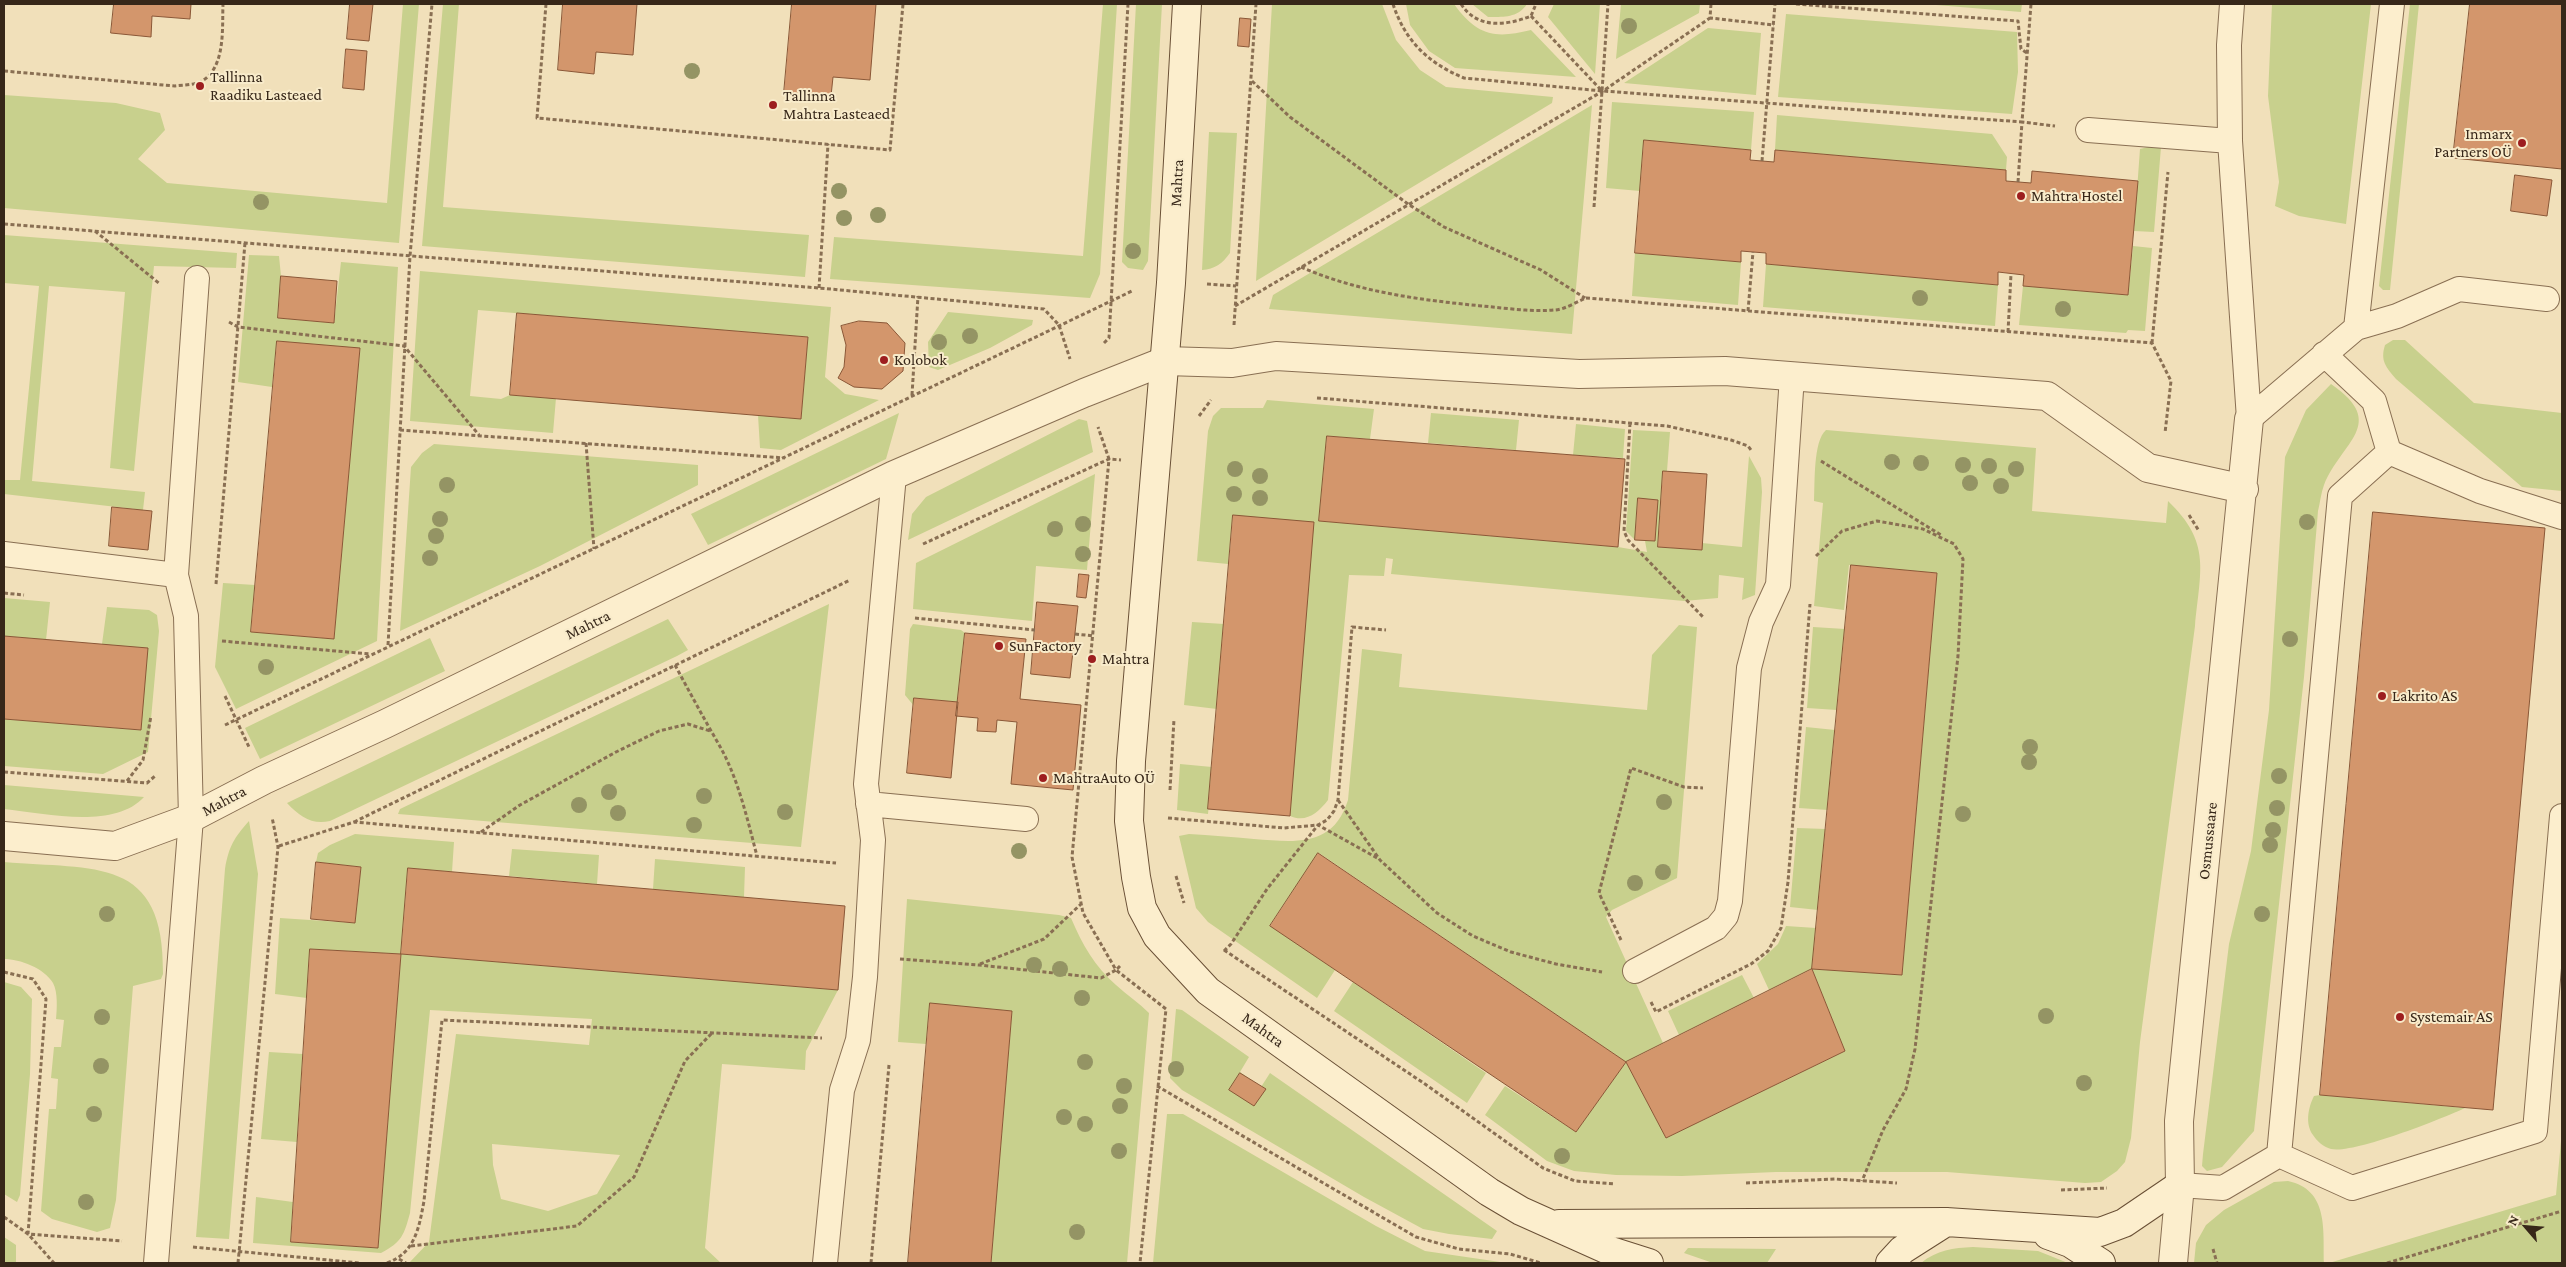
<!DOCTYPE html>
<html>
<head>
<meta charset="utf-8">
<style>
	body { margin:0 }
	#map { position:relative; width:2566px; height:1267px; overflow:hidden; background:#f1e0ba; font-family:"Crimson Pro",serif }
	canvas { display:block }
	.frame { position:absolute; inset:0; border:5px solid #372719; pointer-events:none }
	.north { position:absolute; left:2501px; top:1202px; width:50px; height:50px; -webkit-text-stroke:4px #f8ebca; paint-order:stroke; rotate:297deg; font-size:14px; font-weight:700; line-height:20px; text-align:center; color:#372719 }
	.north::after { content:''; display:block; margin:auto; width:18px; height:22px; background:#372719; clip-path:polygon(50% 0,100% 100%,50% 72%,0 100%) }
</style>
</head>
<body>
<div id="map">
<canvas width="2566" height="1267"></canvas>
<div class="frame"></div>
<div class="north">N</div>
</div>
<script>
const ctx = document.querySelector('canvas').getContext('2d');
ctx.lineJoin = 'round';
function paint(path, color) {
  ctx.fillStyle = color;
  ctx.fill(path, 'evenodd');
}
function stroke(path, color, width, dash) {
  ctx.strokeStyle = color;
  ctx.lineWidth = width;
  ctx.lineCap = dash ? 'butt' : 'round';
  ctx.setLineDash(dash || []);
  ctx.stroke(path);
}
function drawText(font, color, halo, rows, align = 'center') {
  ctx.font = font + ' "Crimson Pro",serif';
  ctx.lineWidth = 4;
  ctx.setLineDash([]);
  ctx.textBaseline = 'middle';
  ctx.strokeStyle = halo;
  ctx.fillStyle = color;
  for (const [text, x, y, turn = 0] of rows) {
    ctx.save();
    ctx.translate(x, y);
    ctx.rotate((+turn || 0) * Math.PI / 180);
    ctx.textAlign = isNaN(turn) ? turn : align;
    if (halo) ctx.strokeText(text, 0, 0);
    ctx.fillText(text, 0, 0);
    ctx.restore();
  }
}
const green = new Path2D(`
	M403 4H419L399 243 4 208V95L116 103 160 113 165 130 138 159 167 183 387 203Z
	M443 4H459L443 207 809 235 805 277 422 246Z
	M1103 4H1117L1100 274 1090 298 830 279 834 237 1083 256Z
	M1136 4H1162L1148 261 1143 270 1128 268 1122 262Z
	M1272 4H1382L1396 40 1420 70 1446 87 1553 97 1552 103 1256 281Z
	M1406 4H1454C1477 36 1495 39 1531 30L1576 77 1455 68 1429 51 1410 25Z
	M1472 4H1527C1518 18 1503 17 1488 17Z
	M1554 4H1600L1595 74 1548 17Z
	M1621 4H1700L1699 13 1616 59Z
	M1924 4H2022L2021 12Z
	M2272 4H2371L2346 224 2299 216 2275 206 2279 182 2268 96Z
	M2410 4H2419L2390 290H2383L2379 286Z
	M1786 14 2017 32 2018 72 2012 114 1778 97Z
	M1708 28 1761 33 1756 95 1624 83Z
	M1612 102 1754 112 1751 150 1644 140 1640 191 1606 188Z
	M1592 105 1572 334 1269 309 1273 295Z
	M1777 115 1992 134 2007 157 2006 170 1775 150Z
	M1209 132 1237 133 1230 253C1222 264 1215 269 1202 270Z
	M2148 147H2161L2154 232 2134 231 2140 149Z
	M4 235 237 253 236 268 154 266 134 471 110 468 125 292 49 286 32 481 145 492 143 510 4 494V480H20L39 286 4 283Z
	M2133 246 2152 248 2145 331 2128 330 2126 333 2019 325 2023 286 2128 295Z
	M1635 253 1741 262 1738 305 1632 296Z
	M249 255 279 256 281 276 278 318 334 323 341 262 398 267 377 641 236 709 215 667 223 583 255 585 251 632 334 639 360 349 277 341 272 387 238 382Z
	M1766 264 1998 285 1995 326 1763 307Z
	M420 271 831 307 825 377 845 394 879 400 781 450 760 448 758 415 801 419 808 337 478 310 470 396 501 399 510 395 556 398 553 433 410 421Z
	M948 312 1033 320 1032 325 990 348 938 370 929 367 928 342Z
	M2393 340H2405L2474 403 2562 413V491L2522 487 2396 379C2386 367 2380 361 2385 345Z
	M2331 384C2389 424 2341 442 2324 485 2321 493 2320 503 2318 511L2304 677 2254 1131 2222 1167 2207 1171 2202 1166 2203 1154 2229 944 2251 851 2269 710 2285 457 2306 410Z
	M1267 400 1374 409 1370 439 1327 436 1320 521 1618 547 1647 552 1645 541H1655L1635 540 1626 531 1633 430 1670 432 1667 471 1663 472 1658 547 1702 550V543L1742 547 1749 456 1761 478 1762 492 1755 595 1742 600 1744 578 1719 575 1718 598 1684 601 1391 574 1393 559 1386 558 1384 576 1349 575 1328 800C1318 813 1306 823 1290 816L1233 515 1228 564 1197 561 1208 431 1213 416 1221 408H1263Z
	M899 413 886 459 708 545 691 514Z
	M1431 413 1519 420 1516 450 1428 443Z
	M1079 419 1087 421 1093 452 908 540 912 514 926 497Z
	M1576 424 1625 429 1623 458 1573 455Z
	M1826 430 2036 448 2032 511 2166 523 2168 501C2212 543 2200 571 2195 626L2140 1042 2131 1138 2125 1162 2117 1171 2101 1182 2085 1183 1947 1172H1776L1682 1176 1616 1175 1574 1171 1547 1161 1485 1115 1505 1086 1576 1132 1626 1062 1319 853 1270 925 1335 970 1317 998 1208 922 1196 908 1179 836 1189 834C1210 835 1232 837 1254 839 1295 842 1333 848 1348 800L1362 649 1402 654 1399 687 1647 710 1652 655 1679 625 1697 627 1677 878 1612 910 1606 917 1663 1043 1626 1062 1666 1138 1845 1051 1812 969 1769 990 1757 964 1778 944 1786 926 1816 928 1813 969 1902 975 1937 573 1849 565 1844 610 1814 606 1823 503 1814 501C1815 484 1813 441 1826 430Z
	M434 444 698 465V485L540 566 400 631 411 467 422 453Z
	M1095 474 1087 570 1036 566 1032 621 913 609 916 563Z
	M4 598 50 602 46 640 4 636Z
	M829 604 801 847 398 814 400 809Z
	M107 607 149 610 157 615 159 631 148 752 103 774 4 766V719L141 730 102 644Z
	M668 619 688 650 677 656 330 821C312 825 300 817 287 803Z
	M1192 622 1224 624 1217 709 1184 705Z
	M913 624 961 630 965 633 958 702 914 698V706L905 695 910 629Z
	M1813 627 1845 629 1837 710 1807 708Z
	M430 638 445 671 260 759 245 728Z
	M1806 727 1835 730 1828 810 1799 808Z
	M1180 764 1212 767 1208 814 1177 810Z
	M4 785 144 797C114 830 44 813 4 809Z
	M249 821 258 874 229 1239 196 1237 225 869C229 846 234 838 249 821Z
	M1797 828 1826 829 1818 910 1790 907Z
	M355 834 454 842 452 872 408 868 401 954 838 990 806 1051 805 1070 722 1064 705 1248 721 1263H409L429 1242 456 1034 589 1045 592 1019 430 1010 410 1213C404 1235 402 1242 381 1253L253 1243 256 1197 293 1202 291 1242 378 1248 401 954 310 949 307 998 275 994 280 918 355 923 361 867 316 862 318 853 330 845ZM492 1144 620 1155 597 1194 548 1211 501 1199 493 1165Z
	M512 849 599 855 597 884 509 876Z
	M655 859 745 867 744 897 653 889Z
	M4 862C95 870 165 855 163 974L161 979 133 986 116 1200 110 1228 97 1232 52 1219 41 1211 49 1109H56L58 1079 51 1078 54 1047H61L64 1020 56 1019C57 1009 58 992 53 983 44 968 20 959 4 959Z
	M907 899 1059 915 1071 918C1082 944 1095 967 1116 985 1127 995 1139 1003 1149 1013L1127 1263H991L1012 1011 930 1004 926 1044 898 1042Z
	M1742 975 1754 998 1679 1035 1668 1011Z
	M4 982 21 987 32 999 30 1074 20 1195 17 1202 4 1194Z
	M1353 982 1486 1073 1467 1103 1334 1011Z
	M1176 1009 1182 1010 1249 1057 1240 1072 1261 1087 1270 1073 1497 1231 1492 1239 1449 1234 1423 1229 1364 1197 1182 1090 1170 1078Z
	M269 1052 303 1054 297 1142 261 1139Z
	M2320 1095 2465 1108C2441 1119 2354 1154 2331 1149 2323 1147 2317 1141 2313 1135 2305 1124 2308 1108 2314 1096Z
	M1167 1114H1183L1376 1226 1425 1251 1507 1263H1153Z
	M2562 1130V1263H2329L2556 1195Z
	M2288 1181C2329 1190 2323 1230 2324 1263H2194L2196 1243 2206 1225 2224 1210 2274 1182Z
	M4 1237 16 1245V1263H4Z
	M1973 1247 2038 1251 2068 1263H1921C1937 1250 1953 1248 1973 1247Z
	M1688 1248 1776 1249 1767 1263H1713L1684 1253Z`);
const building = new Path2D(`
	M114 4H191L190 19 152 16 151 37 111 33Z
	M350 4H373L369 41 347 39Z
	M563 4H637L633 55 596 52 594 74 558 70Z
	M792 4H876L870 80 833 77 831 96 784 93Z
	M2470 4H2562V169L2453 158Z
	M1240 18 1251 19 1249 47 1238 46Z
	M346 49 367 51 364 90 343 88Z
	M1644 140 1751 150 1750 160 1774 162 1775 150 2006 170V181L2031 183 2032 171 2138 181 2128 295 2023 286 2024 275 1998 272V285L1766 264V253L1753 252 1741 251V262L1635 253Z
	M2515 175 2552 180 2547 216 2511 211Z
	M281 276 337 281 334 323 278 318Z
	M517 313 808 337 801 419 510 395Z
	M859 321 887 323 905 343 903 371 882 389 854 387 838 378 844 367 846 345 841 326Z
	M277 341 360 348 334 639 251 632Z
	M1327 436 1625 459 1618 547 1319 521Z
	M1663 471 1707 474 1702 550 1658 547Z
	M1638 498 1658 500 1655 541 1635 540Z
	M112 507 152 511 148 550 109 546Z
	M2373 512 2545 528 2493 1110 2320 1095Z
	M1233 515 1314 522 1290 816 1208 809Z
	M1851 565 1937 573 1902 975 1812 969Z
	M1079 574 1089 575 1086 598 1077 597Z
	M1037 602 1078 606 1070 678 1031 674Z
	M965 633 1026 639 1020 699 1081 705 1073 790 1011 784 1017 722 997 720 996 732 977 731 978 718 956 716Z
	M4 636 148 648 141 730 4 719Z
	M914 698 958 702 951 778 907 773Z
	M1318 853 1626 1062 1576 1132 1270 926Z
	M316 862 361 867 355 923 311 919Z
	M408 868 845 906 838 990 401 954Z
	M310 949 401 954 378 1248 291 1242Z
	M1812 969 1845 1051 1666 1138 1626 1062Z
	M930 1003 1012 1011 991 1263H908Z
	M1240 1073 1266 1089 1254 1106 1229 1090Z`);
const path = new Path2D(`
	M546 4 537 118 890 150 903 4
	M1393 4C1405 41 1428 63 1464 78L1603 91 2022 122 2031 4
	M1461 4C1477 29 1506 26 1531 16L1536 4
	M1711 4 1710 18 1774 25
	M1796 4 2018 21 2021 49 2027 53
	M1531 16 1602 91
	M4 71 175 86C183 85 195 85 202 81 226 67 222 27 223 4
	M1252 81 1290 117 1408 204 1444 227 1541 270 1585 298
	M1762 161 1775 4
	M2018 182 2022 122 2055 126
	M1594 207 1608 4
	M4 224 819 288 1044 309 1059 325 1070 359
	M95 231 160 284
	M1301 267C1358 292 1420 300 1482 306 1505 308 1530 312 1554 310 1564 310 1576 302 1586 298L2152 343 2171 381 2165 433
	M1207 284 1236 286
	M819 288 828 144
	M1235 306 1603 91 1710 18
	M1748 311 1753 252
	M229 322 238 327 404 346 479 435
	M1234 325 1256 4
	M2008 332 2011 274
	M1104 343 1109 338 1128 4
	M2152 343 2168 172
	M912 395 918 296
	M1317 398 1667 426 1731 440 1748 446 1751 450
	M1199 416 1211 400
	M1630 423 1624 531 1628 540 1704 618
	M400 430 785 458
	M586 443 594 549
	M1821 461 1941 535
	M2189 515 2199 531
	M923 544 1109 459 1121 460
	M1816 556 1842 531 1877 521 1923 529 1954 544 1963 559 1958 656 1915 1049 1906 1089 1883 1130 1862 1181
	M216 584 245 243
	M4 593 24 595
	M915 618 1035 630
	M1075 634 1094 636
	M222 641 370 654
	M388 645 410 256 432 4
	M675 665C689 691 703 717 718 743 738 777 747 818 757 856
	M225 696 249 747
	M225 725 1132 291
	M4 772 147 783 155 776
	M127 781 143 760 151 716
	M1170 790 1174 719
	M1338 800 1380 860 1437 913 1473 936 1511 952 1556 964 1602 972
	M1168 818 1284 828 1318 825 1327 820 1334 811 1338 800 1352 627 1386 630
	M354 822 850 580
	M481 832 520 805 616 752 659 731 688 724 710 731
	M279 846 354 822 836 863
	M1176 876 1184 903
	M1621 940 1599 893 1631 768 1684 787 1703 788
	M1224 950 1425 1084 1543 1168 1575 1181 1615 1184
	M1224 951 1231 944 1267 889 1318 825 1379 859
	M900 959 979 965 1101 978 1116 970 1083 913 1072 857 1109 459 1098 427
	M980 964 1044 939 1081 904
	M1120 966 1116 970 1166 1009 1140 1263
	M4 972 33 979 46 999 28 1234 122 1241
	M1651 1002 1656 1012 1751 964 1768 951 1781 928 1788 882 1810 604
	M1157 1086 1416 1237 1459 1249 1510 1254 1541 1263
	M1746 1183 1835 1179 1897 1183
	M2061 1190 2107 1188
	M4 1217 28 1234 54 1263
	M411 1246 577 1226 634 1177 685 1061 712 1033
	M193 1247 359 1263
	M2213 1249 2217 1263
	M399 1259 406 1263
	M238 1263 278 847 272 817
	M387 1263C415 1253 419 1228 424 1201L442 1020 822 1038
	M871 1263 889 1065
	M2387 1263 2562 1211`);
const lane = new Path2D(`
	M2232 4 2229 45 2230 141 2249 419
	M2088 130 2230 141
	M2356 328 2397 316 2459 289 2547 299
	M2324 354 2374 401 2389 452
	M2249 419 2356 328 2392 4
	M4 554 176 575
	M868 804 1026 819
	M1635 971 1716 928 1726 916 1730 901 1749 668 1761 622 1778 585 1792 376
	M2279 1155 2340 496 2389 452 2480 491 2562 517
	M2180 1185 2223 1188 2279 1155 2352 1188 2535 1131 2562 816
	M156 1263 191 818 186 616 176 575 197 278
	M825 1263 842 1090 858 1040 865 977 873 840 866 784 894 475`);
const street = new Path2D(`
	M4 836 115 846 191 818 264 780 385 724 894 475 1084 393 1165 361 1232 363 1276 356 1579 374 1725 371 2047 396 2148 468 2244 489
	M2173 1263 2180 1185 2179 1121 2249 419`);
const secondary = new Path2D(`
	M1187 4 1171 283 1131 761 1129 821 1136 877 1142 908 1157 936 1208 991 1489 1192 1521 1211 1608 1250 1649 1263
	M1559 1224 1946 1222 2100 1232 2124 1223 2180 1185
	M2048 1235 2070 1243 2101 1263
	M1890 1263 1902 1250 1946 1222`);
const trees = [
	[1629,26],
	[692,71],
	[839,191],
	[261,202],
	[878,215],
	[844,218],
	[1133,251],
	[1920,298],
	[2063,309],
	[970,336],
	[939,342],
	[1892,462],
	[1921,463],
	[1963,465],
	[1989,466],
	[1235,469],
	[2016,469],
	[1260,476],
	[1970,483],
	[447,485],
	[2001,486],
	[1234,494],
	[1260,498],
	[440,519],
	[2307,522],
	[1083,524],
	[1055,529],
	[436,536],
	[1083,554],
	[430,558],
	[2290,639],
	[266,667],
	[2030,747],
	[2029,762],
	[2279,776],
	[609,792],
	[704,796],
	[1664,802],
	[579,805],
	[2277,808],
	[785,812],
	[618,813],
	[1963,814],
	[694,825],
	[2273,830],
	[2270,845],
	[1019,851],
	[1663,872],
	[1635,883],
	[107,914],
	[2262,914],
	[1034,965],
	[1060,969],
	[1082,998],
	[2046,1016],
	[102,1017],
	[1085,1062],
	[101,1066],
	[1176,1069],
	[2084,1083],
	[1124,1086],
	[1120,1106],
	[94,1114],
	[1064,1117],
	[1085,1124],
	[1119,1151],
	[1562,1156],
	[86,1202],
	[1077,1232]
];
const markers = [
	[200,86,5,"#9d1e1f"],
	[773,105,5,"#9d1e1f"],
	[2522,143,5,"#9d1e1f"],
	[2021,196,5,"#9d1e1f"],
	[884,360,5,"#9d1e1f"],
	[999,646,5,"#9d1e1f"],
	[1092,659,5,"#9d1e1f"],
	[2382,696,5,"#9d1e1f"],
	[1043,778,5,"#9d1e1f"],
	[2400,1017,5,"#9d1e1f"]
];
const poiNames = [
	["Tallinna",210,77],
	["Raadiku Lasteaed",210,95],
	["Tallinna",783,96],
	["Mahtra Lasteaed",783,114],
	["Inmarx",2512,134,"right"],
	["Partners OÜ",2512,152,"right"],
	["Mahtra Hostel",2031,196],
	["Kolobok",894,360],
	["SunFactory",1009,646],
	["Mahtra",1102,659],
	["Lakrito AS",2392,696],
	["MahtraAuto OÜ",1053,778],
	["Systemair AS",2410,1017]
];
const streetNames = [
	["Mahtra",1177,183,-87],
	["Mahtra",588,625,-26],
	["Mahtra",224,801,-28],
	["Osmussaare",2208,841,-84],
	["Mahtra",1263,1030,36]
];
paint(green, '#c8d08d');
paint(building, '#d3966c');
stroke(building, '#8a5737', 1);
stroke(lane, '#896f53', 26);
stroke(street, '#896f53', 30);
stroke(secondary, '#6a5036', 30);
stroke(path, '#896f53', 3, [4, 2.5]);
stroke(lane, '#fceecd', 24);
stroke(street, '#fceecd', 28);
stroke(secondary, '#fceecd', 28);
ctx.fillStyle = '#949464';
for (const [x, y] of trees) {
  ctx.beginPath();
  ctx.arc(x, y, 8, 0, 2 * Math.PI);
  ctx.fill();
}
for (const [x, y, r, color] of markers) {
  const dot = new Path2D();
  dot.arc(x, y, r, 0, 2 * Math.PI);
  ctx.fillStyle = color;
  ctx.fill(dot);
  stroke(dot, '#f8ebca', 2);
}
drawText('16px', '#372719', '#f8ebca', poiNames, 'left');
drawText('16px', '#372719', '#f8ebca', streetNames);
</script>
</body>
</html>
